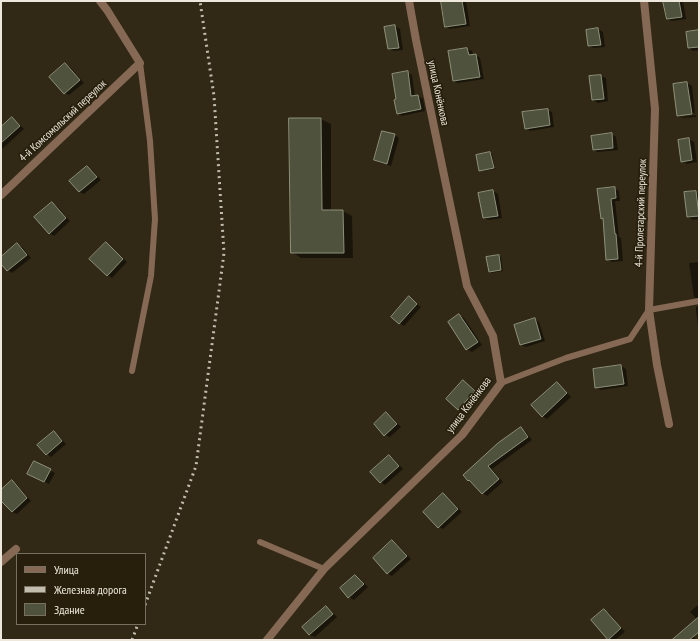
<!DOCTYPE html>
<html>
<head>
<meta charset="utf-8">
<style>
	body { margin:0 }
	#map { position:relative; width:700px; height:641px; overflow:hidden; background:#312915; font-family:"PT Sans Narrow",sans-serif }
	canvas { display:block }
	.frame { position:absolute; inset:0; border:2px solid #eee8dc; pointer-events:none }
	.legend { position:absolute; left:16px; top:553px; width:130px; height:72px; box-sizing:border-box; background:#271f0c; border:1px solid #776f5f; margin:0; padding:5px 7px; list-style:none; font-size:12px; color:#eee8dc }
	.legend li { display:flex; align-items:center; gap:8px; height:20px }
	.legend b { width:20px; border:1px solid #776f5f }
</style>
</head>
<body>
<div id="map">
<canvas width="700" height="641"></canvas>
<div class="frame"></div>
<ul class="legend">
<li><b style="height:5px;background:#866955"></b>Улица</li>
<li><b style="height:5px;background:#c2bcae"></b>Железная дорога</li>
<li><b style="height:11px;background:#4f523c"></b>Здание</li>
</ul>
</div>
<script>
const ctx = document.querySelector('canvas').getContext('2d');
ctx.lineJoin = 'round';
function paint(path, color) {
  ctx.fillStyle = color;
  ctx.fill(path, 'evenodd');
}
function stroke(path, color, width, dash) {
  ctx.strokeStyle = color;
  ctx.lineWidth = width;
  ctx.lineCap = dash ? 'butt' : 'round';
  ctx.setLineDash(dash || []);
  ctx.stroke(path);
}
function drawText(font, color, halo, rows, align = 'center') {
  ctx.font = font + ' "PT Sans Narrow",sans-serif';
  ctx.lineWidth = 3.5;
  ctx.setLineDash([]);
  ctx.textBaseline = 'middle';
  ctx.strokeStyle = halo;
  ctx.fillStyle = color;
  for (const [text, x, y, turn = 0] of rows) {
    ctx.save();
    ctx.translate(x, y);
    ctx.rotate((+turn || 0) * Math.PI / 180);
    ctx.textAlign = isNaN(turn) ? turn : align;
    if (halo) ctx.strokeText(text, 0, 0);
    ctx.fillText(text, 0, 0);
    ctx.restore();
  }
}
const shadow = new Path2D(`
	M442 1H466L470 26 450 29 445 26Z
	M665 1H683L686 19 672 21 668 19Z
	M395 26 400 29 403 50 394 51 389 49Z
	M598 29 603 32 605 47 593 48 589 46 587 30Z
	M699 31V50L693 51 689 48Z
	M467 49 472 51 473 55H476L480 58 484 79 458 83 454 81 449 52Z
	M65 65 70 67 84 83 69 95 64 93Z
	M407 72 412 75 415 97 418 96 423 99 425 111 402 116 397 113V100Z
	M601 76 606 78 608 101 598 103 593 100Z
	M687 83 692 86 695 113 681 115V117L696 115V117L683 118 678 116 674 85Z
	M547 110 552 112 554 127 530 131 526 128Z
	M12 118 16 121 24 129 1 150V128Z
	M321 119 331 124V211H343L352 216 353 258H301L292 252Z
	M611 134 616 137 618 150 598 152 593 150Z
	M395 135 399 138 391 166 380 163 375 160Z
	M689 139 694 142 697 162 687 164 682 161Z
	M490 153 492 154 495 169 482 171 480 170Z
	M87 167 92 170 101 180 84 194 79 192Z
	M614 188 619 191 620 201H615L619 237 621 238 623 261 612 262 607 259 604 219 602 218Z
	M493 191 498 194 502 218 489 220 484 218Z
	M696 192 699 194V219L693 220 688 217Z
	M52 203 57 206 70 221 54 236 49 233Z
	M106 243 110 246 127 262 112 278 107 275Z
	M17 244 22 247 31 258 12 273 8 270 1 262V258Z
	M499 256 501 257 503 271 491 273 489 272Z
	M699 262V300L694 297 689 263Z
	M409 298 421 307 404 326 392 317Z
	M699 306V333L696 311V307Z
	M459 315 464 318 482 345 472 352 467 349Z
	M535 319 539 322 545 341 526 347 521 345Z
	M621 366 626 369 628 386 601 390 596 387Z
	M463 381 468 384 479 394 463 412 459 410 447 399Z
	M557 383 561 386 571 397 547 419 542 416Z
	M386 413 391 416 401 427 390 437 385 435Z
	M521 428 525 431 532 440 492 469 503 482 487 496 483 493 473 483 468 480Z
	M54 432 58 435 66 444 51 457 47 454Z
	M390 456 394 459 403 469 385 485 381 482Z
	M35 462 55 473 49 484 29 473Z
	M12 482 16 484 31 501 17 514 12 512 1 499V492Z
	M443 495 448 497 462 512 443 529 439 527Z
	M392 542 397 544 411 559 392 576 388 574 374 558Z
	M355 576 360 579 368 587 354 600 349 597Z
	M699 604V621L690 612Z
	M326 607 330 610 337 617 315 637 310 635 303 627Z
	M604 610 609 613 625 632 615 640H611L609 639Z
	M690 632 697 640H674Z`);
const building = new Path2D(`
	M441 1H462L466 24 445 27Z
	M663 1H679L682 17 667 19Z
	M395 25 399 48 388 49 384 27Z
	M598 28 601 45 588 46 586 30Z
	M699 30V47L688 48 686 32Z
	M467 48 469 55 476 54 480 77 453 81 448 51Z
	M65 63 80 80 64 94 49 77Z
	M408 71 411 96 418 95 421 109 397 114 394 100 396 99 392 74Z
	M601 75 604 99 592 100 589 76Z
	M687 82 692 114 677 116 673 84Z
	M548 109 550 125 525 129 522 112Z
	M12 117 20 126 1 143V127Z
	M289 118H321L322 210H343L344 253H291Z
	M382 131 395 134 387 164 374 160Z
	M612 133 613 148 593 150 591 136Z
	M689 138 692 160 681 162 678 140Z
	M490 152 494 168 479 171 476 155Z
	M87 166 97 177 79 192 69 181Z
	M615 187 616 198 611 199 615 234H616L618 259 606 260 603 218 601 219 597 189Z
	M493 190 498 216 483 218 478 193Z
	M696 191 699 216 687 217 684 192Z
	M52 202 66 218 49 234 34 217Z
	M106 242 123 259 107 276 89 259Z
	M17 243 27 255 7 271 1 264V257Z
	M499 255 501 270 489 272 486 257Z
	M409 296 417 304 399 324 391 317Z
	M459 314 478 342 466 350 448 322Z
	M535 318 541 339 520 345 514 325Z
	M621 365 624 384 595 388 593 369Z
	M463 380 475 391 458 410 446 399Z
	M557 382 567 393 542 417 531 405Z
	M386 412 397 424 384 436 374 424Z
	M521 427 528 437 488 466 499 479 482 494 469 480 468 481 463 475 498 443Z
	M54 431 62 441 46 455 37 445Z
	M389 455 399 466 380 483 370 472Z
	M34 461 51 469 44 482 27 474Z
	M12 480 27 498 12 512 1 501V490Z
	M443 493 458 509 438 528 423 512Z
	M392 540 407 556 387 574 373 558Z
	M355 575 364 584 348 598 340 588Z
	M326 606 333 614 309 635 302 627Z
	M604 609 621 628 608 640 591 620Z
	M699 617V632L689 640H672Z`);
const service = new Path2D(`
	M132 371 151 276 155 219 150 141 140 63
	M501 383 566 358 630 339 649 310 699 301
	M260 542 324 569`);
const minor = new Path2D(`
	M644 1 655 109 649 310 657 365 669 424
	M1 195 140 63 107 10 100 1
	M1 562 16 549
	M267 640 324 569 462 435 501 383 493 336 467 286 416 40 409 1`);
const rail = new Path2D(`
	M145 605 196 466 224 253 214 96 200 1
	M132 640 138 624`);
const streetNames = [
	["улица Конёнкова",438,93,78],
	["4-й Комсомольский переулок",63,121,-43],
	["4-й Пролетарский переулок",641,213,-88],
	["улица Конёнкова",469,405,-53]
];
paint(shadow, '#0007');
paint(building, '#4f523c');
stroke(building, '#8e917a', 1);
stroke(service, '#866955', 6);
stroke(minor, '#866955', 8);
stroke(rail, '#c2bcae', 3, [2, 4]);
drawText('11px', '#eee8dc', '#271f0c', streetNames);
</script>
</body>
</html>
